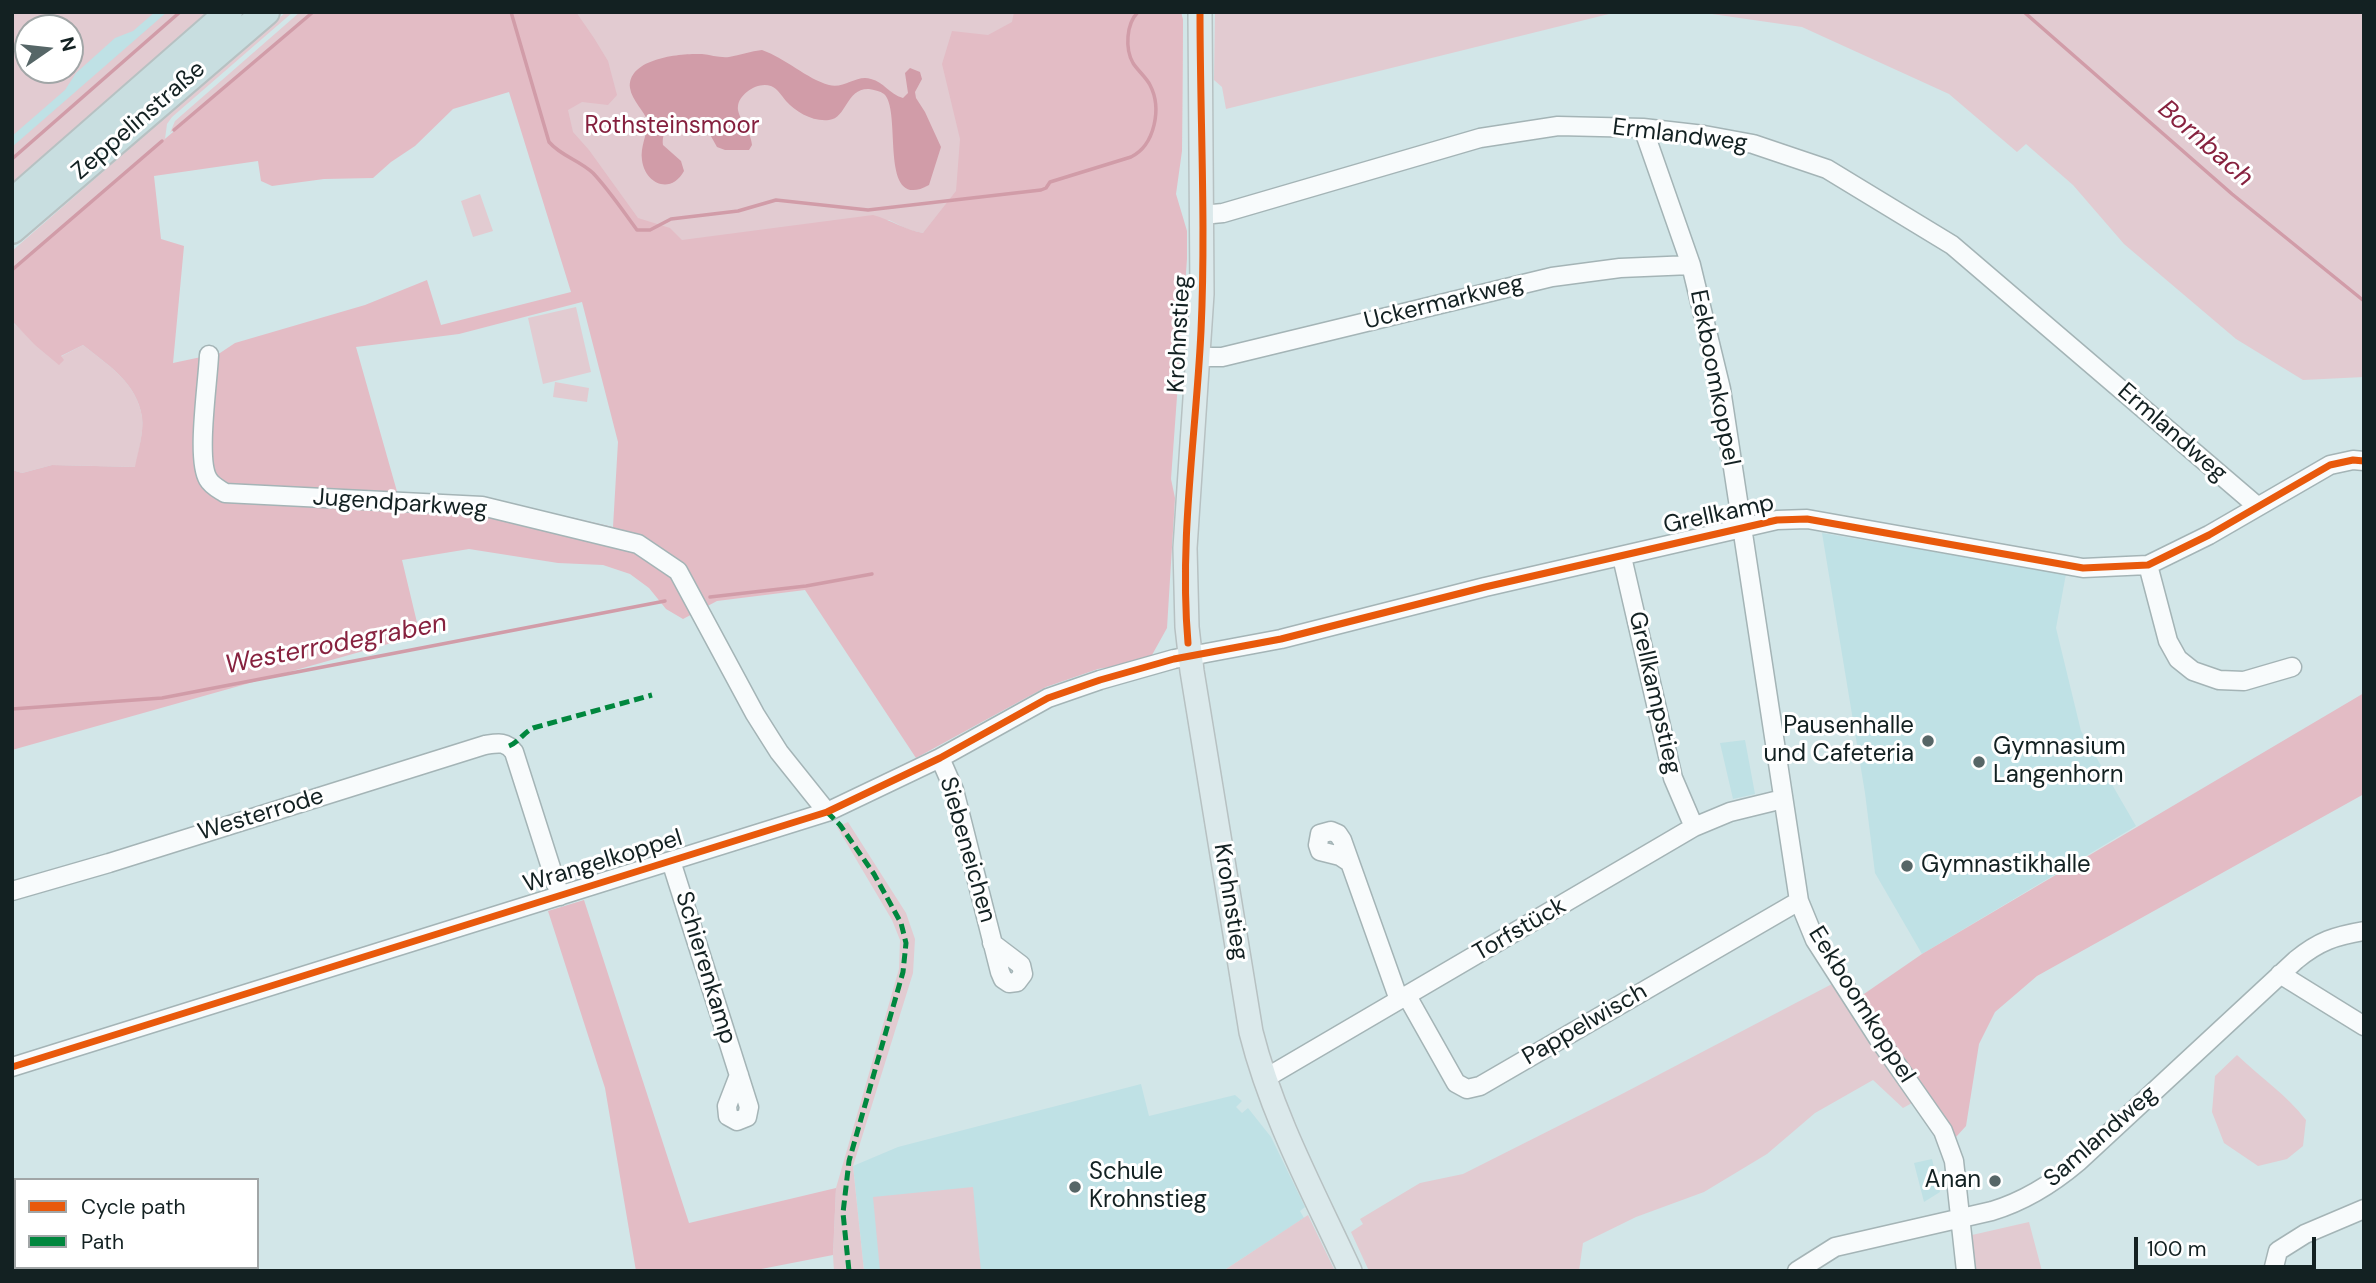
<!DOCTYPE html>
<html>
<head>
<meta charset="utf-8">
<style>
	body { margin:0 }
	#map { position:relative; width:2376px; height:1283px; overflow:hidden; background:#d2e6e8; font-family:"DM Sans",sans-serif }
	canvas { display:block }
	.frame { position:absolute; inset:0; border:14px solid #132122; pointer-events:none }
	.legend { position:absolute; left:14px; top:1178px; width:245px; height:91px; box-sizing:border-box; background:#fff; border:2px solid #a1a6a7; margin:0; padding:9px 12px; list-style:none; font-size:21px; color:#132122 }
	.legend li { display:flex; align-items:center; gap:14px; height:35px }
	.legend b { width:35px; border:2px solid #a1a6a7 }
	.north { position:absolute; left:14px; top:14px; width:70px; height:70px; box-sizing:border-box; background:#fff; border:2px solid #a1a6a7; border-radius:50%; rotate:76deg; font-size:19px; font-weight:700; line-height:28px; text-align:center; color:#132122 }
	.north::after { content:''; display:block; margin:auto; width:24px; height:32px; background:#566667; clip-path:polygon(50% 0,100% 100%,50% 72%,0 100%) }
	.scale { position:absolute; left:2134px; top:1237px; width:182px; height:32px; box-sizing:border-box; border:4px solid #132122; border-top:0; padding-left:9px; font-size:21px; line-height:24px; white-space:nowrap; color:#132122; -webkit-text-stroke:5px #fff; paint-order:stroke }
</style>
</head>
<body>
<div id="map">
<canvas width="2376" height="1283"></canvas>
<div class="frame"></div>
<ul class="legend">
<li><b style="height:9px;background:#e8590c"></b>Cycle path</li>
<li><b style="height:9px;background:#00873e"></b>Path</li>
</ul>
<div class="north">N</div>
<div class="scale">100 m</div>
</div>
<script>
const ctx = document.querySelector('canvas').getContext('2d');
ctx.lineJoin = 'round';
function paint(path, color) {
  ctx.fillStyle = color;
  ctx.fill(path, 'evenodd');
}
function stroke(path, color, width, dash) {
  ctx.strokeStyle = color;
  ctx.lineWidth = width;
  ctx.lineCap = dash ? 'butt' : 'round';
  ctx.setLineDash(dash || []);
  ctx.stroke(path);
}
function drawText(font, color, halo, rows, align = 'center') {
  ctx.font = font + ' "DM Sans",sans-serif';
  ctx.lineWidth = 6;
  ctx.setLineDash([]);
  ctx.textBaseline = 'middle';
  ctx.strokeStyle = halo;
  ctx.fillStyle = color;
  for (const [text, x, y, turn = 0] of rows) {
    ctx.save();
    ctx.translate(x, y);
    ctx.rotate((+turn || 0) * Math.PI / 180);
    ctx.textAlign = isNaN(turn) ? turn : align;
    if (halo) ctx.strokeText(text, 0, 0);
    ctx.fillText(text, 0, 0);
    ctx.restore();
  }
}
const built = new Path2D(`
	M12 12H190L12 167ZM28 28H70V70H28Z
	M1822 533 2066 574 2056 628 2081 731 2136 826 1922 954 1875 873 1865 793Z
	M1745 740 1755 794 1733 799 1720 743Z
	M1141 1084 1149 1116 1235 1095 1242 1101 1236 1107 1242 1113 1248 1108 1271 1137 1305 1207 1300 1211 1304 1218 1223 1271H864L853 1166 898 1147Z
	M1932 1159 1940 1192 1924 1202 1914 1163Z`);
const green = new Path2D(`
	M12 12H155L133 31 115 38 76 73 65 90 12 136ZM28 28H70V70H28Z
	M167 12H219L12 193V147Z
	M286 12H293L172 117 167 124 165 139 12 270V251Z
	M300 12H313L170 133 175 121Z
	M508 12H1181L1183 20 1182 151 923 233 909 230 889 220 590 252Z
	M1215 12H1617L1226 109 1222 87 1214 80Z
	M1698 12H2364V377L2303 380 2236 339 2124 244 2073 185 2026 144 2017 152 1949 94 1802 27Z
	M480 194 493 231 473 237 461 201Z
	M576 307 591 372 543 384 528 318Z
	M12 322 59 364 60 357 83 345C108 365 137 383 142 417 144 432 138 451 136 467L52 465 22 473 12 470Z
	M555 382 589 388 587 402 553 397Z
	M848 822 906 913 915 939 913 973 853 1166 864 1271H834L833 1255 836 1188 899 969 900 940 892 920 837 827Z
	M1832 984 1912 1103 1903 1108 1873 1080 1815 1113 1767 1154 1704 1192 1636 1217 1583 1243 1579 1271H1369L1351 1232 1363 1224 1360 1219 1420 1183 1463 1174 1620 1095Z
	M2237 1055C2260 1077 2287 1095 2306 1120L2303 1146 2287 1159 2258 1166 2224 1143 2212 1112 2215 1076Z
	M973 1187 981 1271H880L873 1197Z
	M1308 1215 1335 1271H1223Z
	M2029 1222 2042 1271H1975L1972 1235Z`);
const forest = new Path2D(`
	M313 12H576L594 38 608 61 617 95 608 105 582 102 568 110 573 132 589 150 638 218 670 228 682 240 873 215C891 220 905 230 923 233L956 191 960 139 942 64 952 31 988 35 1012 22 1014 12H1181L1183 20 1182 151 1176 194 1187 231V259L1171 479 1175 498 1167 628 1152 655 1138 662 1098 669 1046 687 916 758 805 590 717 601 683 619 666 609 649 588 630 574 603 565 558 563 469 549 402 560 420 635 12 750V470L22 473 52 465 135 467C138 451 144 432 142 417 137 383 108 365 83 345L61 356 64 360 59 365 35 345 12 321V270ZM509 92 571 292 441 325 427 280 365 305 235 343 220 353 173 363 184 246 161 239 154 176 258 161 261 181 272 186 324 179 373 178 391 162 415 146 453 109ZM582 302 618 442 613 527 483 497 398 495 356 347 459 334Z
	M2364 693V794L2037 976 1995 1012 1979 1044 1966 1126 1956 1137 1861 996 1922 954Z
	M584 900 689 1223 836 1188 833 1255 751 1271H636L605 1088 548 911Z`);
const water = new Path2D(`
	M762 50C785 58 807 79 829 85 845 89 857 74 871 79 884 82 889 94 903 98L908 93 905 73 910 68 920 72 922 79 915 92 916 98 925 112 941 147 929 185C877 214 903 111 884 94 880 91 874 90 869 89 846 88 847 118 829 120 813 122 796 112 786 101 781 95 778 89 771 86 758 81 739 94 738 106 736 116 751 130 752 145L749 150H725L717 147 708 131 703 128H689C674 117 661 129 663 145L681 161 684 171C671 195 645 184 642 160 640 147 647 135 648 122 644 110 632 101 630 88 627 58 681 53 702 54 711 55 720 58 729 57 740 55 751 51 762 50Z`);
const stream = new Path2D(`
	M511 12 549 142C561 156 579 160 593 173 609 190 623 211 637 230H650L671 219 738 211 776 200 868 210 1041 190 1046 188 1050 182 1131 157C1155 145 1162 108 1150 85 1146 77 1138 71 1133 63 1125 49 1126 24 1138 12
	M2024 12 2232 194 2364 301
	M174 130 313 12
	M12 159 180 12
	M12 270 162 141
	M710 597 806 586 872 574
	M12 709 162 698 665 601`);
const minor = new Path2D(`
	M1643 128 1691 265 1721 389 1799 901 1815 940 1878 1038 1943 1131 1954 1161 1966 1271
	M1202 215 1223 213 1480 138 1558 126 1643 128 1704 135 1753 144 1827 169 1952 245 2257 506
	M209 355C208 382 196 459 208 479 212 486 219 489 225 493L482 506 638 544 678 571 755 714 779 752 827 812
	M1200 357H1222L1552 277 1620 268 1691 265
	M1622 557 1673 778 1694 827
	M2148 565 2168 641 2178 659 2193 671 2219 680 2244 681 2292 667
	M940 758 954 790 1000 972 1003 979 1009 983 1017 982 1023 974 1021 965 992 943
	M671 861 749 1107 747 1117 737 1121 728 1116 727 1106 739 1075
	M1349 862 1340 856 1320 851 1318 845 1320 834 1331 831 1338 834 1342 840 1399 1000
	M12 891 109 863 485 745C498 743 506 741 514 752L560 896
	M2280 974 2364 1026
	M1407 996 1456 1083 1467 1089 1480 1086 1799 901
	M12 1067 827 812 940 758 1048 698 1100 680 1174 659 1281 639 1485 587 1777 520 1807 519 2083 568 2148 565 2209 535 2330 465 2353 460 2364 461
	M1264 1079 1694 827 1730 812 1783 799
	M1797 1271 1835 1247 1992 1211C2025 1201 2052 1184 2078 1162L2296 960C2319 941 2335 936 2364 931
	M2273 1271 2278 1251 2305 1234 2364 1209`);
const major = new Path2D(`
	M1200 12 1202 294 1185 548 1187 627 1192 671 1251 1032C1272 1116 1314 1193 1350 1271`);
const highway = new Path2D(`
	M12 202 229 12
	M12 230 266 12`);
const quiet = new Path2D(`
	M509 746C519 742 523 733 533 728L652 695
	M827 812 840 825 874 874 901 923 906 943 903 972 849 1161 843 1213 849 1271`);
const cycleway = new Path2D(`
	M1188 643C1179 539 1196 435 1201 331 1206 225 1200 118 1200 12
	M12 1067 827 812 940 758 1048 698 1100 680 1174 659 1281 639 1485 587 1777 520 1807 519 2083 568 2148 565 2209 535 2330 465 2353 460 2364 461`);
const markers = [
	[1928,741,7,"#566667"],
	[1979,762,7,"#566667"],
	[1907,866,7,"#566667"],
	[1995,1181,7,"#566667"],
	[1075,1187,7,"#566667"]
];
const streetNames = [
	["Zeppelinstraße",139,121,-41],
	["Ermlandweg",1680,136,7],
	["Uckermarkweg",1444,303,-14],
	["Krohnstieg",1180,334,-87],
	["Eekboomkoppel",1714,378,79],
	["Ermlandweg",2172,433,41],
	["Jugendparkweg",400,504,4],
	["Grellkamp",1719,515,-12],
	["Grellkampstieg",1654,693,77],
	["Westerrode",261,815,-17],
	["Siebeneichen",967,850,74],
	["Wrangelkoppel",603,862,-17],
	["Krohnstieg",1230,902,81],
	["Torfstück",1520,930,-30],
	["Schierenkamp",705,968,73],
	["Eekboomkoppel",1861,1005,58],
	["Pappelwisch",1585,1025,-30],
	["Samlandweg",2101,1137,-41]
];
const parkNames = [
	["Rothsteinsmoor",672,127]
];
const poiNames = [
	["Pausenhalle",1914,727,"right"],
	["und Cafeteria",1914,755,"right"],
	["Gymnasium",1993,748],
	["Langenhorn",1993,776],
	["Gymnastikhalle",1921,866],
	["Schule",1089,1173],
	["Krohnstieg",1089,1201],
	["Anan",1981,1181,"right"]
];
const waterNames = [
	["Bornbach",2205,144,41],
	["Westerrodegraben",336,645,-11]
];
paint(built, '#bfe1e5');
paint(green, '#e2cbd1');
paint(forest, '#e3bcc5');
paint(water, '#d19ca8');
stroke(stream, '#d19ca8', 3.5);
stroke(minor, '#a4b4b6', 21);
stroke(major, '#b7c1c2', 26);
stroke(highway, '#b7c1c2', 30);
stroke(minor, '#f8fbfc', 18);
stroke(major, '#dbe9eb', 23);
stroke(highway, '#c8dee0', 26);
stroke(quiet, '#00873e', 5, [10, 5]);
stroke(cycleway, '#e8590c', 7);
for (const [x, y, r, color] of markers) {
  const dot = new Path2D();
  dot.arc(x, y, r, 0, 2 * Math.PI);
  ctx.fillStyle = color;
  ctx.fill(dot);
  stroke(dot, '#fff', 2.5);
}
drawText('24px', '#132122', '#fff', streetNames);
drawText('24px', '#85203e', '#fff', parkNames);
drawText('24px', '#132122', '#fff', poiNames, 'left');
drawText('italic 26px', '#87223f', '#fff', waterNames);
</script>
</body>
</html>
